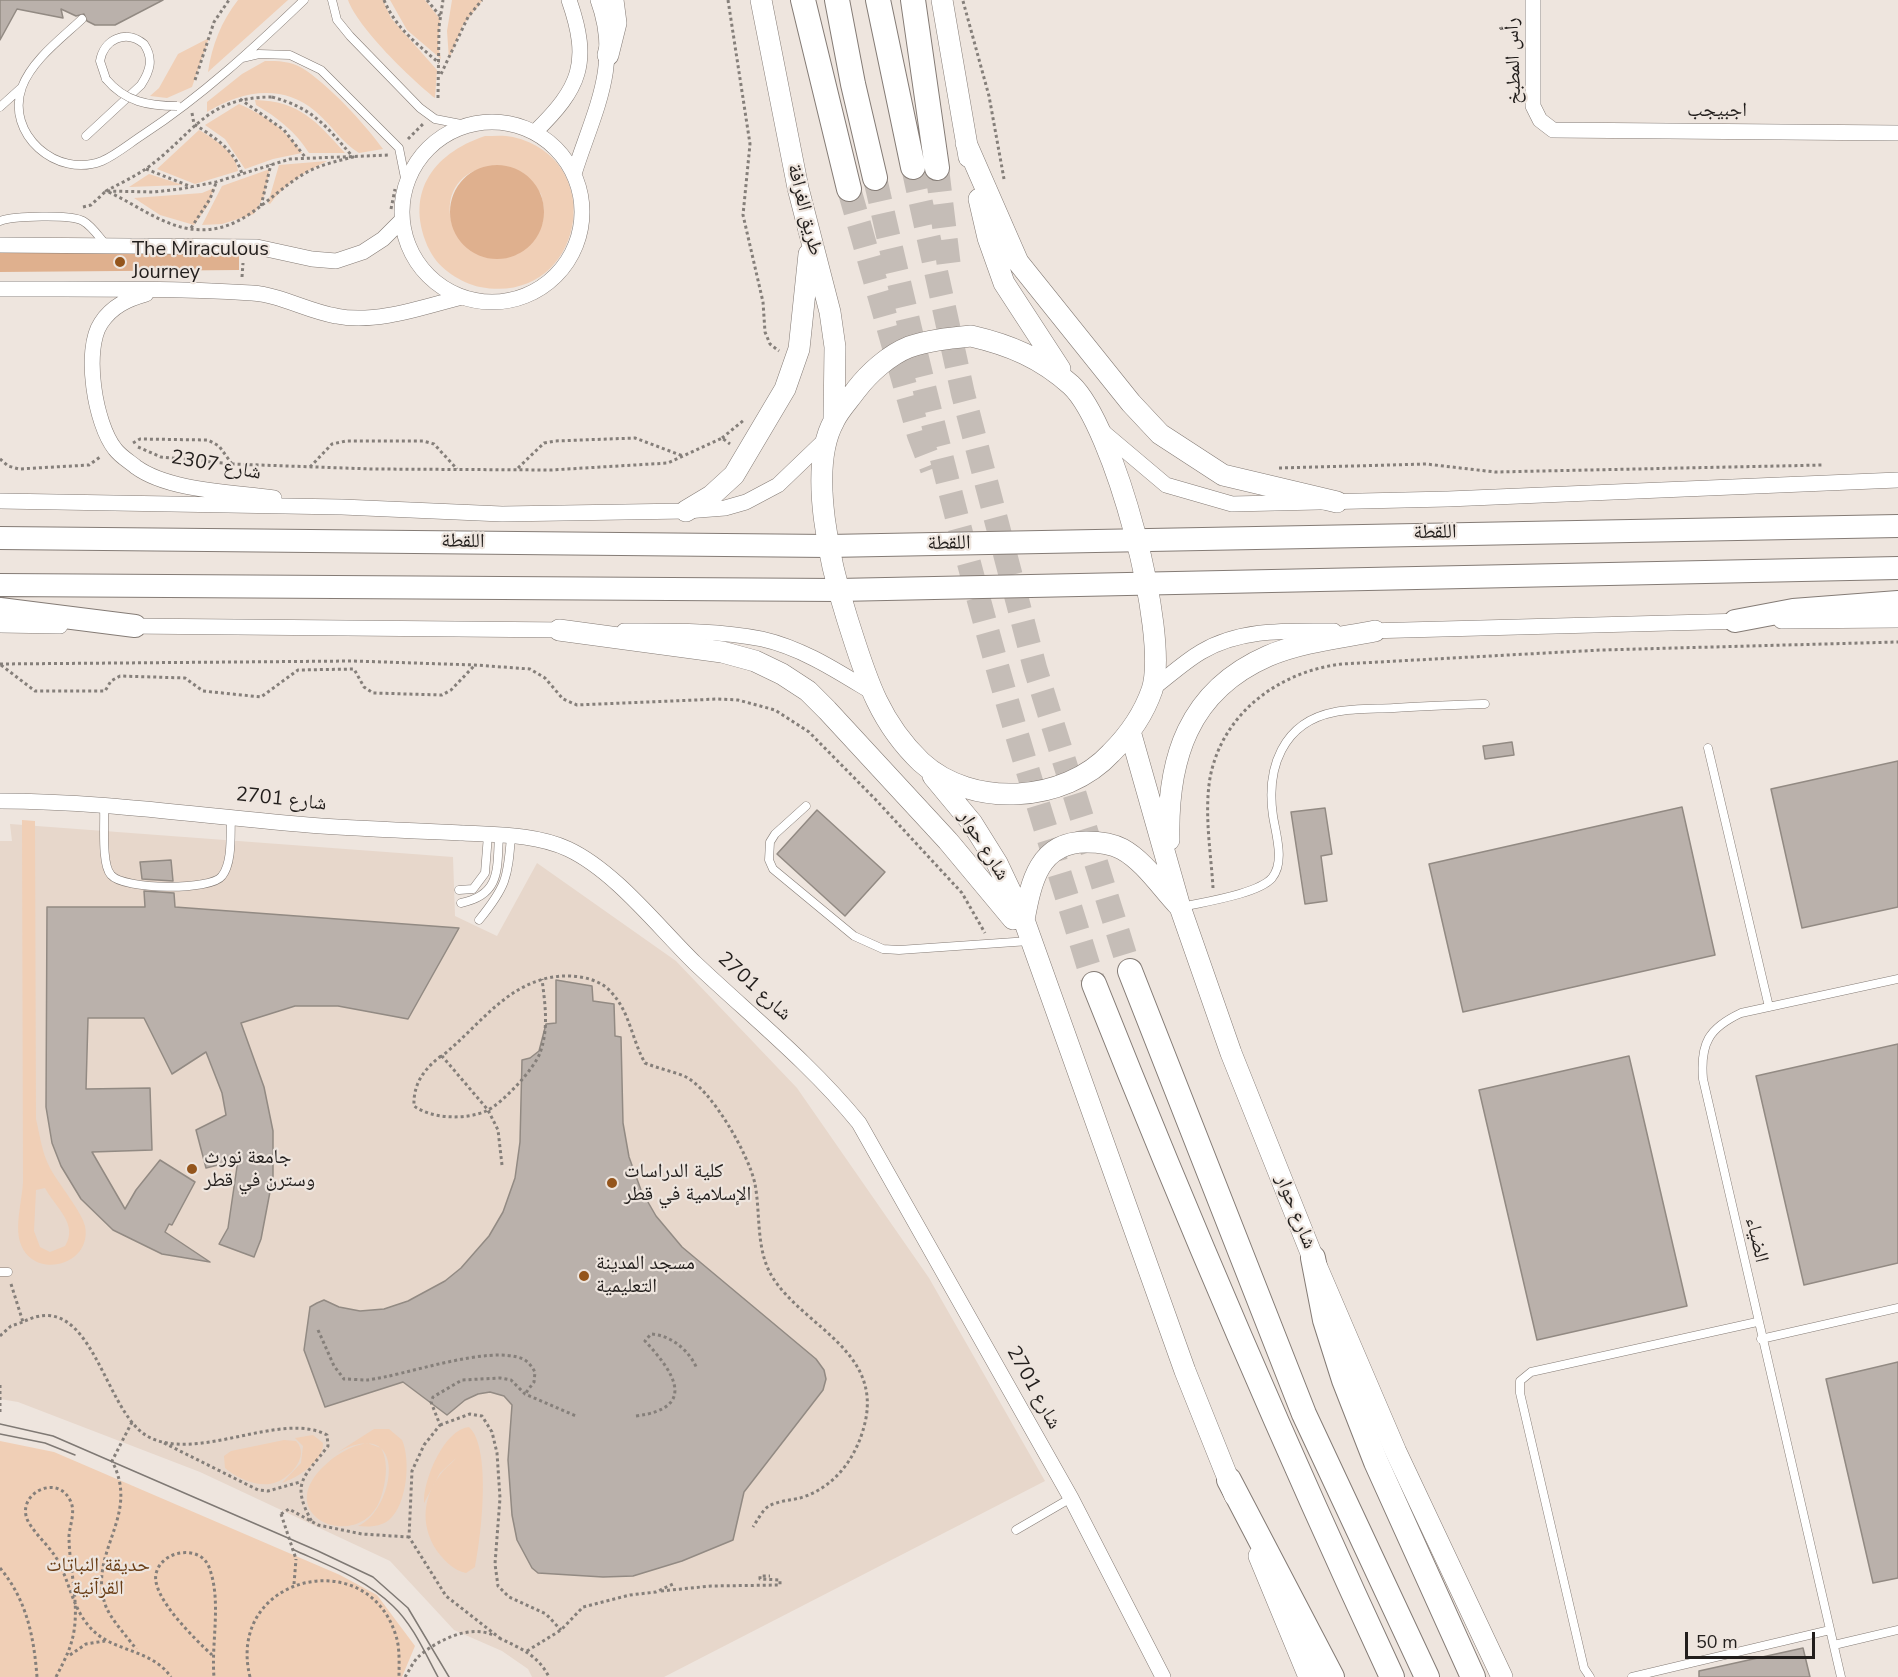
<!DOCTYPE html>
<html>
<head>
<meta charset="utf-8">
<style>
	body { margin:0 }
	#map { position:relative; width:1898px; height:1677px; overflow:hidden; background:#eee5de; font-family:"Nunito Sans",sans-serif }
	canvas { display:block }
	.scale { position:absolute; left:1685px; top:1632px; width:130px; height:27px; box-sizing:border-box; border:3px solid #221e1c; border-top:0; padding-left:8px; font-size:18px; line-height:21px; white-space:nowrap; color:#221e1c; -webkit-text-stroke:4px #eee5de; paint-order:stroke }
</style>
</head>
<body>
<div id="map">
<canvas width="1898" height="1677"></canvas>
<div class="scale">50 m</div>
</div>
<script>
const ctx = document.querySelector('canvas').getContext('2d');
ctx.lineJoin = 'round';
function paint(path, color) {
  ctx.fillStyle = color;
  ctx.fill(path, 'evenodd');
}
function stroke(path, color, width, dash) {
  ctx.strokeStyle = color;
  ctx.lineWidth = width;
  ctx.lineCap = dash ? 'butt' : 'round';
  ctx.setLineDash(dash || []);
  ctx.stroke(path);
}
function drawText(font, color, halo, rows, align = 'center') {
  ctx.font = font + ' "Nunito Sans","Noto Naskh Arabic",sans-serif';
  ctx.lineWidth = 4.5;
  ctx.setLineDash([]);
  ctx.textBaseline = 'middle';
  ctx.strokeStyle = halo;
  ctx.fillStyle = color;
  for (const [text, x, y, turn = 0] of rows) {
    ctx.save();
    ctx.translate(x, y);
    ctx.rotate((+turn || 0) * Math.PI / 180);
    ctx.textAlign = isNaN(turn) ? turn : align;
    if (halo) ctx.strokeText(text, 0, 0);
    ctx.fillText(text, 0, 0);
    ctx.restore();
  }
}
const built = new Path2D(`
	M10 824 453 857 455 916 497 936 537 863 676 961 797 1088 929 1278 1045 1481 664 1677H532L528 1669 502 1651 454 1630 390 1561 200 1472 18 1402 0 1399V841H12Z`);
const green = new Path2D(`
	M238 0H288L208 72C212 45 221 22 238 0Z
	M348 0H383L391 18 437 70 435 98C411 79 358 28 348 0Z
	M390 0H425L440 19 438 45 441 59 407 30Z
	M452 0H483L463 25 449 59 447 31Z
	M209 38 192 87 167 98 150 96 159 88 178 54Z
	M265 61C278 61 291 61 302 68 327 83 365 124 383 149L359 153C342 143 331 124 315 111 282 83 241 91 207 112V102L242 74Z
	M255 100C300 101 317 122 345 153H309C296 132 277 117 256 105Z
	M239 104C264 115 287 130 302 153L273 159 245 169 225 139 205 125Z
	M199 130C213 138 237 153 238 171L195 184 157 169Z
	M485 136C494 136 504 135 513 137 612 160 582 307 480 287 461 283 439 269 430 251 403 196 431 154 485 136ZM497 165 523 173 541 194 544 208 543 222 518 254C457 275 427 198 470 173 478 169 489 167 497 165Z
	M327 161C305 172 285 183 270 204L268 203 279 165Z
	M270 169 264 196 254 214 222 224 202 225 222 186Z
	M149 174 183 185 129 187Z
	M214 188 209 204 194 225 160 215 134 198 202 193Z
	M22 820 35 821 36 1119C40 1136 42 1153 50 1168 58 1183 82 1212 85 1226 93 1266 32 1281 20 1242 15 1224 22 1201 23 1182ZM45 1188C55 1207 79 1224 65 1246L50 1252 40 1247 34 1231 36 1190Z
	M469 1427C492 1448 481 1538 475 1567L466 1573C454 1571 444 1560 437 1551 419 1524 423 1494 444 1470 448 1466 454 1461 456 1458L440 1473 424 1503V1499C425 1477 444 1430 469 1427Z
	M374 1429H389L402 1440C411 1460 407 1505 389 1520 380 1527 368 1527 358 1526 395 1510 410 1414 338 1452Z
	M313 1435 323 1443C324 1461 297 1478 282 1483L301 1463 303 1446 295 1438Z
	M284 1440 296 1441C311 1456 289 1479 274 1483 259 1488 236 1478 225 1468L224 1456 231 1451Z
	M0 1441 54 1452 340 1575 377 1595 415 1646 402 1677H0Z
	M367 1443 381 1448C389 1462 386 1482 381 1497 363 1554 270 1519 323 1467 335 1455 350 1446 367 1443Z`);
const water = new Path2D(`
	M450 212a47 47 0 1 1 94 0a47 47 0 1 1-94 0Z
	M239 252V270L0 272V253Z`);
const building = new Path2D(`
	M0 0H163L115 25H95L87 21 84 14 76 16 61 9 63 18 17 9 0 40Z
	M1512 742 1514 755 1485 759 1483 746Z
	M1898 761V907L1802 928 1771 789Z
	M1682 807 1715 955 1463 1012 1429 864Z
	M1325 808 1332 854 1321 856 1327 901 1305 904 1291 812Z
	M817 810 885 872 845 916 777 854Z
	M171 860 173 881 142 879 140 862Z
	M144 891 174 893 175 907 459 928 408 1019 338 1006H295L241 1023 264 1087 273 1131V1176L261 1239 254 1257 219 1244 228 1228 238 1160 206 1168 196 1130 226 1115 222 1093 206 1052 172 1074 144 1018H88L86 1089 150 1088 152 1150 92 1152 125 1209 136 1190 160 1160 195 1182 172 1225 169 1224 165 1232 210 1262 162 1254 113 1230 81 1199 61 1166 52 1143 46 1107 47 907H145Z
	M556 980 592 986 593 1001 614 1004 615 1036 621 1037 623 1123 629 1157 641 1190 656 1216 682 1247 816 1359 824 1370 826 1379 823 1390 744 1492 733 1540 682 1561 633 1576 603 1577 538 1573 532 1568 517 1540 512 1515 508 1460 512 1405 504 1396 490 1392 478 1394 465 1400 447 1415 403 1382 325 1407 304 1350 310 1307 317 1303 324 1300 339 1307 360 1311 384 1309 408 1301 445 1281 461 1268 489 1236 503 1212 515 1178 520 1142 522 1060 530 1058 539 1051 546 1024 556 1023Z
	M1898 1044V1263L1804 1285 1756 1076Z
	M1629 1056 1687 1306 1537 1340 1479 1090Z
	M1898 1362V1578L1873 1583 1826 1379Z
	M1803 1648 1810 1677H1699V1671Z`);
const trunkTunnel = new Path2D(`
	M913 167 963 394 1035 668 1130 971
	M937 168 949 267
	M875 178C913 346 954 514 1001 680 1030 782 1063 883 1094 984
	M849 189 919 435 932 469`);
const path = new Path2D(`
	M384 0C395 27 417 44 439 63
	M427 0 440 16
	M728 0 750 144 743 215 763 302 765 332 770 344 779 351
	M963 1 989 96 1004 179
	M441 74 468 17 482 0
	M195 80 214 22 229 0
	M272 97C313 108 326 126 353 157 338 161 323 164 309 171 266 194 242 239 185 228 157 222 132 202 106 191 119 184 134 177 147 168 194 134 205 97 272 97Z
	M438 98 439 27 443 0
	M240 99 284 130 305 157
	M192 113 194 124C214 137 235 150 242 174
	M408 139 423 124
	M146 169 192 187
	M261 206 271 164
	M83 207 91 205 106 191 154 192 180 189 216 182 290 159 390 155
	M391 209 395 189
	M191 228 210 199 216 183
	M242 277 243 263
	M722 438 744 420
	M133 443 140 439 208 440 219 446 232 464
	M138 447 161 457 232 464 371 469 551 470 668 463 722 438 730 444
	M0 459 8 466 19 469 89 465 100 457
	M310 467 332 444 346 441H423L434 444 457 469
	M518 468 544 443 555 441 635 438 683 456
	M1279 468 1426 464 1495 472 1824 465
	M0 664 353 661 475 665 530 669 545 678 563 699 577 705 718 699 738 700 775 710 809 732 876 800 962 893 985 933
	M1 665 35 691H105L111 681 120 676 185 678 203 691 261 697 298 670 354 669 364 687 373 693 442 695 451 690 475 665
	M1213 888C1211 853 1204 814 1210 778 1222 713 1280 671 1342 664L1601 650 1898 642
	M441 1056C424 1069 413 1084 414 1106 432 1119 466 1120 486 1111 502 1104 534 1069 540 1053 549 1028 545 1004 542 979
	M502 1165 498 1130 488 1110 442 1056C482 1024 512 974 571 976 586 977 602 981 612 993 630 1013 632 1040 645 1063 657 1068 671 1071 684 1076 711 1088 749 1155 755 1184 761 1216 755 1253 775 1281 807 1327 878 1351 866 1418 859 1454 837 1487 800 1498 791 1500 778 1501 769 1506 763 1509 757 1521 753 1527
	M11 1284 23 1322C92 1286 103 1410 147 1436 196 1464 281 1410 327 1435L328 1446C304 1478 290 1482 312 1522
	M318 1330 334 1366 344 1379C351 1379 360 1380 367 1380 404 1376 489 1344 523 1359 529 1362 532 1367 535 1372L534 1382 525 1394
	M0 1336 11 1326 23 1322
	M0 1385V1414
	M636 1416C699 1408 673 1371 645 1341L651 1334C671 1335 690 1351 697 1369
	M132 1422 112 1461C141 1516 88 1551 105 1604 110 1619 127 1636 136 1649
	M440 1425 470 1414 482 1416 492 1432 497 1453 500 1498 495 1564 498 1586 509 1597 546 1614 561 1630
	M164 1443 258 1490 268 1491 300 1482
	M281 1514 289 1509 318 1525 362 1534 409 1537
	M0 1568C27 1600 34 1638 37 1677
	M294 1584 296 1559
	M661 1591 711 1586 780 1585V1580L760 1579V1576H770
	M499 1638C520 1648 538 1655 549 1677
	M501 1639 446 1596 409 1537 412 1471 424 1445 440 1425 431 1402 433 1397 462 1380 500 1378 511 1380 525 1394 576 1416
	M527 1651 561 1630 583 1607 630 1595 656 1592 673 1584
	M70 1655 86 1644 105 1641
	M212 1655C196 1640 151 1597 156 1574 161 1550 200 1544 209 1567 222 1601 211 1642 214 1677
	M56 1677C64 1661 71 1649 74 1631 79 1600 69 1567 69 1536 70 1524 76 1511 70 1500 56 1472 13 1496 29 1523 37 1536 49 1546 57 1559 69 1580 72 1606 88 1625 110 1653 150 1647 171 1677
	M250 1677C225 1576 368 1542 396 1636 400 1648 399 1664 399 1677
	M405 1677C409 1671 413 1662 418 1657 436 1641 469 1624 493 1635`);
const service = new Path2D(`
	M332 0 337 20 350 36 420 108 435 119 466 125
	M82 19C62 38 32 60 22 87 5 134 57 179 102 161 116 155 130 143 144 134 202 96 254 48 304 0
	M242 58 259 54 290 55 321 70 399 148 406 183
	M0 107 21 88
	M86 136 141 85C150 71 154 59 144 44 126 29 104 39 100 61L106 79
	M0 221C13 216 71 214 83 221 92 226 99 237 106 245
	M1708 748 1769 1007
	M806 806 775 834 770 842 769 860 773 869 854 936 883 949 899 950 1029 941
	M104 807C105 822 101 864 111 875 124 890 211 891 222 876 233 862 230 833 231 817
	M459 890 473 889 485 873 488 835
	M461 903C501 895 497 869 499 835
	M1182 907C1203 902 1258 894 1272 878 1285 862 1276 835 1273 816 1266 769 1282 722 1335 712 1354 708 1375 709 1394 708 1424 706 1455 705 1485 704
	M479 920C506 887 508 878 511 836
	M0 1272H8
	M1761 1339 1898 1308
	M1016 1530 1071 1498
	M1834 1645 1898 1630
	M1590 1677 1584 1668 1520 1393V1381L1531 1372 1757 1322
	M1632 1677 1830 1630
	M1841 1677 1703 1079C1700 1043 1709 1028 1741 1013L1898 979`);
const minor = new Path2D(`
	M1533 0V106L1540 120 1553 130 1898 133
	M402 212a90 90 0 1 1 180 0a90 90 0 1 1-180 0Z
	M535 132C580 88 591 63 569 0
	M574 174C593 113 622 65 598 0
	M0 245 257 247 312 259 336 261 363 252 383 239 401 221
	M0 289C84 289 168 288 252 293 281 295 307 311 336 316 376 324 423 307 462 297
	M146 294C128 299 112 306 101 323 83 350 95 424 115 449 120 456 130 462 136 467 169 491 233 492 274 498
	M1102 431 1166 485 1232 504 1448 499 1898 480
	M0 501 342 507 502 514 686 511 725 508 746 502 778 485 826 439
	M1781 621 1898 620
	M0 625 60 626
	M126 626 567 630
	M624 631C669 631 718 630 762 639 802 648 837 671 870 691
	M1367 631 1745 621
	M1152 689C1168 677 1184 662 1201 652 1241 628 1289 631 1334 631
	M0 801C107 801 214 818 321 826 368 829 416 831 463 833 498 835 535 834 568 849 615 871 658 927 695 963 751 1016 810 1063 859 1123L1071 1498 1163 1677`);
const secondary = new Path2D(`
	M761 0 798 188 830 312 835 347 834 420
	M942 0 969 157
	M608 55 616 23 613 0
	M966 143 1018 262 1131 403 1160 434 1223 475 1337 502
	M979 199 988 238 1004 283 1060 369
	M971 336C1010 345 1041 358 1071 385 1114 425 1170 634 1152 690 1144 713 1128 736 1111 753 1065 803 972 809 921 762 877 720 865 674 847 618 831 568 807 469 834 421 839 410 849 400 856 390 869 373 889 355 909 347 929 340 951 338 971 336Z
	M686 511 711 496 734 475 785 389 799 349 809 254
	M559 630 722 652 755 661 782 674 808 691 827 710 948 841 1013 919
	M1130 731 1180 907 1231 1053 1313 1258 1396 1452 1502 1677
	M933 776 972 823 997 863 1024 920 1185 1371 1235 1496
	M1169 840C1167 759 1188 691 1268 656 1301 642 1339 638 1375 631
	M1024 920C1031 882 1039 842 1086 842 1098 842 1111 843 1122 849 1144 861 1161 887 1178 905
	M1259 1556 1309 1677`);
const primary = new Path2D(`
	M0 538 828 546 1898 526
	M0 585 838 590 1898 568
	M0 609 135 626
	M1735 621 1793 610 1898 602`);
const trunk = new Path2D(`
	M803 0 849 189
	M837 0 853 84 875 178
	M878 0 913 167
	M913 0 937 168
	M1130 971 1304 1414 1427 1677
	M1094 984C1187 1218 1286 1449 1392 1677
	M1313 1258 1325 1320 1344 1380 1376 1462 1473 1677
	M1229 1480 1332 1677`);
const tram = new Path2D(`
	M0 1424 53 1436 318 1551 373 1577 408 1608 449 1677
	M0 1434 45 1443 75 1455
	M292 1549C327 1565 366 1579 393 1606 413 1625 425 1653 438 1677`);
const pathBridge = new Path2D(`
	M281 1514 296 1559`);
const serviceBridge = new Path2D(`
	M106 79C125 102 149 106 177 106`);
const markers = [
	[120,262,6,"#94551c"],
	[192,1169,6,"#94551c"],
	[612,1183,6,"#94551c"],
	[584,1276,6,"#94551c"]
];
const streetNames = [
	["رأس المطبخ",1514,61,-92],
	["اجبيجب",1717,111],
	["طريق الغرافة",804,210,76],
	["شارع 2307",216,466,10],
	["اللقطة",1435,533,-1],
	["اللقطة",463,542,1],
	["اللقطة",949,544,-1],
	["شارع 2701",281,800,6],
	["شارع حوار",983,846,58],
	["شارع 2701",754,987,42],
	["شارع حوار",1295,1212,68],
	["الضياء",1756,1240,77],
	["شارع 2701",1033,1388,61]
];
const poiNames = [
	["The Miraculous",132,250],
	["Journey",132,273],
	["جامعة نورث",204,1158],
	["وسترن في قطر",204,1181],
	["كلية الدراسات",624,1172],
	["الإسلامية في قطر",624,1195],
	["مسجد المدينة",596,1264],
	["التعليمية",596,1287]
];
const parkNames = [
	["حديقة النباتات",98,1566],
	["القرآنية",98,1589]
];
paint(built, '#e7d7cb');
paint(green, '#f0cfb6');
paint(water, '#dfb08e');
paint(building, '#bab1ab');
stroke(building, '#928a83', 1.5);
stroke(trunkTunnel, '#c5bdb7', 24, [24, 12]);
stroke(service, '#847b75', 9);
stroke(minor, '#847b75', 16);
stroke(secondary, '#847b75', 22);
stroke(primary, '#847b75', 24);
stroke(trunk, '#847b75', 26);
stroke(path, '#857f7a', 3, [3, 3]);
stroke(service, '#fff', 8);
stroke(minor, '#fff', 15);
stroke(secondary, '#fff', 21);
stroke(primary, '#fff', 22);
stroke(trunk, '#fff', 24);
stroke(tram, '#7f7974', 1.5);
stroke(serviceBridge, '#847b75', 9, []);
stroke(pathBridge, '#857f7a', 3, [3, 3]);
stroke(serviceBridge, '#fff', 8);
for (const [x, y, r, color] of markers) {
  const dot = new Path2D();
  dot.arc(x, y, r, 0, 2 * Math.PI);
  ctx.fillStyle = color;
  ctx.fill(dot);
  stroke(dot, '#eee5de', 2);
}
drawText('20px', '#221e1c', '#eee5de', streetNames);
drawText('20px', '#221e1c', '#eee5de', poiNames, 'left');
drawText('20px', '#693d15', '#eee5de', parkNames);
</script>
</body>
</html>
